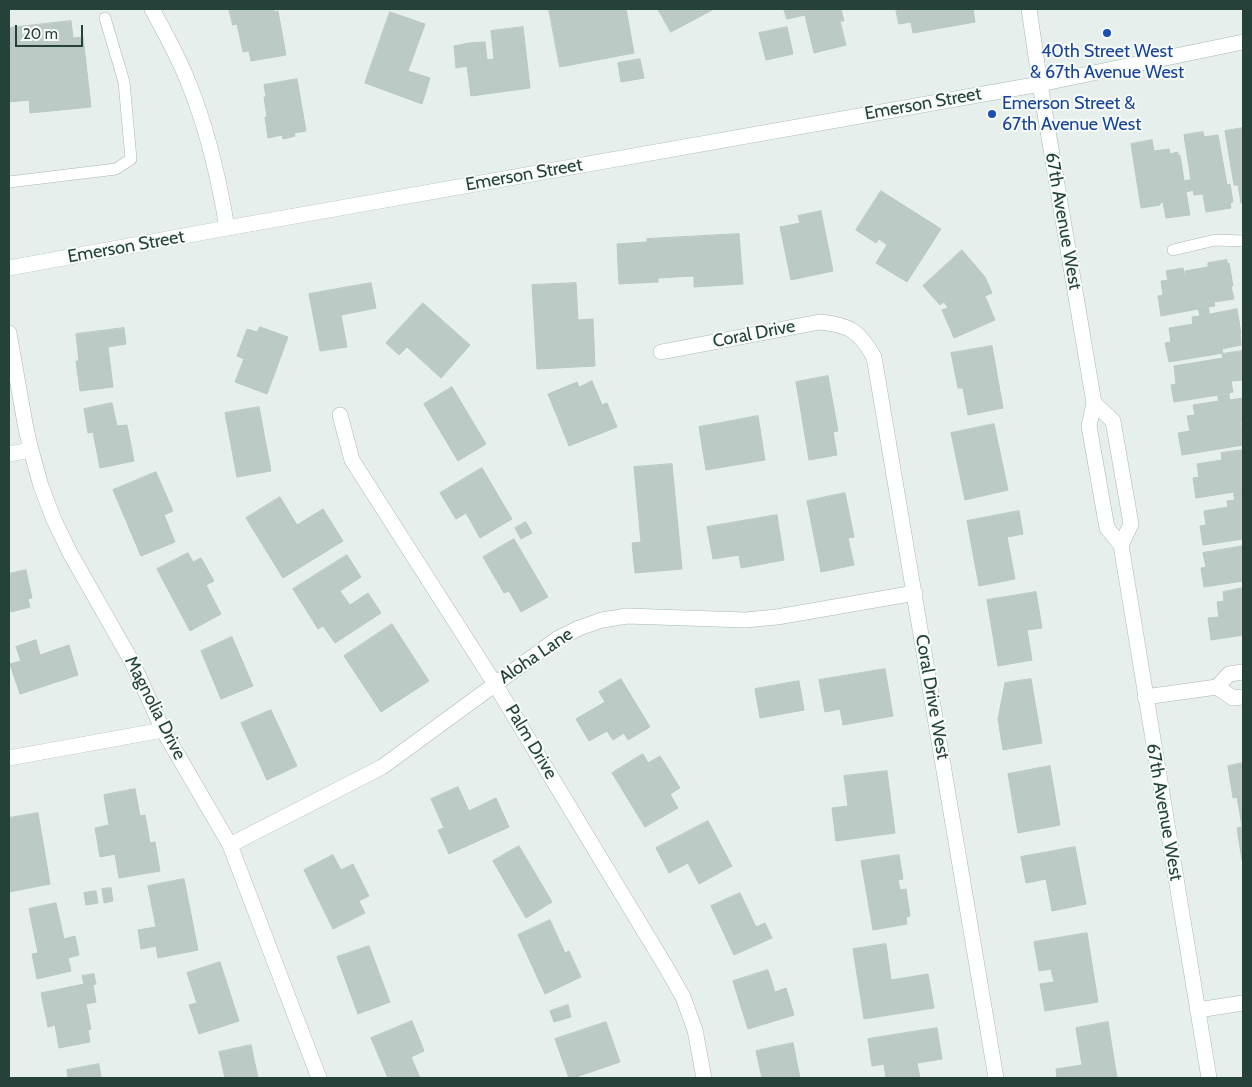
<!DOCTYPE html>
<html>
<head>
<meta charset="utf-8">
<style>
	body { margin:0 }
	#map { position:relative; width:1252px; height:1087px; overflow:hidden; background:#e6efeb; font-family:Cabin,sans-serif }
	canvas { display:block }
	.frame { position:absolute; inset:0; border:10px solid #24423a; pointer-events:none }
	.scale { position:absolute; left:15px; top:25px; width:68px; height:22px; box-sizing:border-box; border:2px solid #24423a; border-top:0; padding-left:6px; font-size:15px; line-height:18px; white-space:nowrap; color:#24423a; -webkit-text-stroke:4px #f7fbf9; paint-order:stroke }
</style>
</head>
<body>
<div id="map">
<canvas width="1252" height="1087"></canvas>
<div class="frame"></div>
<div class="scale">20 m</div>
</div>
<script>
const ctx = document.querySelector('canvas').getContext('2d');
ctx.lineJoin = 'round';
function paint(path, color) {
  ctx.fillStyle = color;
  ctx.fill(path, 'evenodd');
}
function stroke(path, color, width, dash) {
  ctx.strokeStyle = color;
  ctx.lineWidth = width;
  ctx.lineCap = dash ? 'butt' : 'round';
  ctx.setLineDash(dash || []);
  ctx.stroke(path);
}
function drawText(font, color, halo, rows, align = 'center') {
  ctx.font = font + ' Cabin,sans-serif';
  ctx.lineWidth = 4;
  ctx.setLineDash([]);
  ctx.textBaseline = 'middle';
  ctx.strokeStyle = halo;
  ctx.fillStyle = color;
  for (const [text, x, y, turn = 0] of rows) {
    ctx.save();
    ctx.translate(x, y);
    ctx.rotate((+turn || 0) * Math.PI / 180);
    ctx.textAlign = isNaN(turn) ? turn : align;
    if (halo) ctx.strokeText(text, 0, 0);
    ctx.fillText(text, 0, 0);
    ctx.restore();
  }
}
const building = new Path2D(`
	M229 9H274V12L278 11 286 55 251 61 249 51 243 52 237 24 233 25Z
	M549 9H626L634 53 560 67Z
	M658 9H714L671 32Z
	M784 9H841L844 21H840L846 45 814 53 805 15 787 19Z
	M896 9H973L975 22 913 33 911 22 899 24Z
	M390 12 425 24 408 71 430 78 422 104 365 83Z
	M71 21 73 38 83 37 91 107 30 113 29 100 9 102V28Z
	M523 27 530 88 471 96 467 66 456 68 454 46 469 43 485 42 487 60 494 59 491 31Z
	M787 27 793 54 766 60 759 33Z
	M640 59 644 78 621 82 618 63Z
	M297 79 306 131 294 133 295 136 283 139 282 135 268 138 265 117H267L264 97H266L264 85Z
	M1243 128V203H1241L1238 185H1234L1225 131Z
	M1203 132 1204 137 1218 135 1227 185 1230 184 1233 202 1230 203 1231 208 1206 212 1203 194 1194 195 1193 190 1190 191 1188 180H1191L1184 135Z
	M1152 140 1154 151 1169 149 1170 154 1178 152V156L1180 155 1184 181 1188 180 1190 191 1186 192 1190 215 1166 218 1163 202 1160 203V205L1141 208 1131 144Z
	M881 191 941 229 907 282 876 263 887 245 879 239 876 243 856 230Z
	M821 211 833 271 791 280 780 227 800 223 798 216Z
	M739 234 743 284 694 287V276L658 278V282L619 284 617 244 647 242V239Z
	M962 250 985 277 992 293 985 296 995 320 954 338 942 310 948 308 944 302 940 305 923 286Z
	M1227 260V264L1229 263 1233 286H1231L1234 299 1214 302 1215 306 1208 307 1209 311 1199 312 1198 309 1161 316 1158 296 1163 295 1161 281 1168 280 1166 271 1183 268 1185 278H1186L1185 271 1208 267V263Z
	M371 283 376 308 341 315 347 347 320 351 309 294Z
	M576 283 578 320 593 319 595 366 537 369 532 285Z
	M423 303 470 345 441 378 407 347 399 355 386 343Z
	M1237 309 1241 333H1240L1241 345 1222 349 1223 353 1169 362 1165 343 1171 342 1169 328 1193 324 1192 317 1200 316 1199 312 1209 311V314Z
	M260 327 288 337 267 394 235 382 244 359 237 356 247 329 257 332Z
	M124 328 126 344 108 347 113 387 80 391 76 361H79L76 334Z
	M992 346 1003 408 968 415 963 388H958L951 353Z
	M1242 351 1243 355V380L1231 381 1233 392 1229 393V396L1218 398V395L1174 402 1171 385 1176 384 1174 366 1223 358 1222 354Z
	M828 376 838 431 833 432 837 455 809 460 796 382Z
	M592 381 602 405 607 403 617 427 569 446 548 394 577 382 579 387Z
	M452 387 486 444 458 461 424 404Z
	M1229 396 1230 400 1243 398V421L1241 422V426H1243V435H1242L1243 445 1182 455 1178 433 1190 431 1187 416 1195 415 1193 405 1219 401 1218 398Z
	M112 403 117 426 127 425 134 461 100 468 93 432 88 433 84 409Z
	M259 407 271 471 237 477 225 413Z
	M758 416 765 460 706 470 699 427Z
	M994 424 1008 490 965 500 951 433Z
	M1243 450V494L1234 496V492L1196 498 1193 478 1199 477 1197 464 1222 460 1221 453Z
	M672 464 682 569 635 573 632 543 641 542 634 467Z
	M482 468 512 519 480 538 466 513 456 519 440 493Z
	M156 472 173 511 164 515 175 542 141 556 113 490Z
	M845 493 854 537 848 538 854 565 821 572 807 501Z
	M1243 494V539L1203 545 1200 526 1206 525 1204 511 1228 507 1227 501 1235 500 1234 496Z
	M280 497 297 525 323 509 343 541 283 578 246 518Z
	M1019 511 1023 534 1007 537 1015 579 979 586 967 521Z
	M777 515 784 560 741 568 739 555 713 559 707 527Z
	M526 522 532 533 521 539 515 528Z
	M514 539 548 597 521 612 509 591 504 593 483 557Z
	M1243 546V581L1204 587 1201 568 1206 567 1203 553Z
	M188 553 193 562 201 558 214 581 206 585 221 614 190 631 157 569Z
	M347 555 361 577 340 591 350 605 368 593 381 613 335 643 323 626 318 629 293 589Z
	M26 570 32 598 28 599 30 607 11 612 9 604V574Z
	M1243 588V635L1211 640 1208 618 1219 617 1217 602 1224 601 1223 592Z
	M1036 592 1042 628 1027 630 1032 660 998 666 987 600Z
	M392 624 429 681 381 712 344 656Z
	M232 637 253 686 221 699 201 651Z
	M36 640 40 655 69 645 78 675 20 694 10 664 21 661 16 647Z
	M885 669 893 716 843 725 840 709 825 712 819 680Z
	M621 679 650 727 628 740 624 733 613 740 607 731 589 741 576 719 605 702 599 692Z
	M1031 679 1042 743 1003 750 998 719 1005 683Z
	M799 681 804 710 760 718 755 689Z
	M271 710 297 766 267 780 241 723Z
	M643 754 648 763 660 756 680 788 670 794 678 808 645 827 612 773Z
	M1243 763V813L1240 814 1237 797 1233 798 1228 766Z
	M1050 766 1060 825 1018 833 1008 774Z
	M887 771 895 833 836 841 832 808 848 806 844 776Z
	M458 787 469 811 496 798 509 827 449 854 438 830 444 828 431 799Z
	M135 789 140 816 145 815 150 843 155 842 160 871 119 878 115 854 100 857 95 828 109 825 104 795Z
	M38 813 50 884 9 892V818Z
	M1243 813V860H1242L1237 828 1242 827 1240 814Z
	M708 821 732 866 699 884 688 863 669 873 656 848Z
	M519 846 552 902 526 918 493 861Z
	M1075 847 1086 904 1052 911 1046 879 1026 883 1021 857Z
	M333 855 341 870 353 864 369 896 359 901 365 913 333 929 304 870Z
	M899 855 903 879 898 880 900 890 906 889 910 916 906 917 907 924 873 930 861 861Z
	M184 879 198 950 158 958 156 946 141 949 138 930 156 927 148 886Z
	M111 888 113 901 104 903 102 889Z
	M96 891 98 903 86 905 84 893Z
	M740 893 756 927 765 923 772 938 734 955 711 906Z
	M56 903 64 939 75 936 79 955 68 958 71 971 37 979 32 954 38 953 29 909Z
	M550 920 565 953 569 951 581 977 545 994 518 935Z
	M1087 933 1098 1002 1045 1011 1040 984 1054 982 1051 969 1039 971 1034 942Z
	M886 944 891 980 928 974 934 1008 864 1019 853 949Z
	M369 946 390 1002 358 1014 337 957Z
	M220 962 239 1021 199 1034 189 1005 197 1003 187 973Z
	M768 970 775 992 786 988 794 1015 748 1029 733 981Z
	M94 974 96 984 93 985 96 1002 86 1004 91 1029 88 1030 90 1042 59 1048 55 1025 48 1027 41 993 84 984 82 976Z
	M568 1005 571 1017 554 1022 550 1011Z
	M412 1021 424 1051 411 1057 420 1078H388L371 1038Z
	M606 1022 620 1062 573 1078H569L555 1039Z
	M1108 1022 1117 1078H1057L1056 1069 1082 1065 1076 1028Z
	M937 1028 942 1059 917 1063 920 1078H886L884 1064 872 1066 868 1039Z
	M793 1043 800 1078H762L756 1051Z
	M251 1045 258 1078H225L219 1052Z
	M99 1064 101 1078H68L67 1070Z`);
const lane = new Path2D(`
	M9 182 116 169 131 159 124 82 105 18
	M1173 250 1215 240 1243 241`);
const street = new Path2D(`
	M152 9C165 33 179 58 189 84 208 131 219 179 227 228
	M9 333 26 429 31 450 41 486 54 520 70 553 132 662 163 730 230 845 319 1078
	M661 352 820 322C850 325 859 331 874 357L996 1078
	M340 415 352 460 495 684 666 967 683 997 695 1030 704 1078
	M9 454 31 450
	M1217 687 1233 698 1243 697
	M1145 697 1217 687 1229 674 1243 672
	M9 758 163 730
	M230 845 382 767 557 639 579 628 602 620 627 616 745 620 777 617 915 593
	M1198 1010 1243 1003`);
const secondary = new Path2D(`
	M1029 9 1040 84 1094 403 1089 426 1107 528 1121 545 1209 1078
	M9 268 227 228 1040 84 1243 42
	M1094 403 1113 421 1131 524 1121 545`);
const markers = [
	[1107,33,5,"#1a4fb4"],
	[992,114,5,"#1a4fb4"]
];
const transitNames = [
	["40th Street West",1107,52],
	["& 67th Avenue West",1107,73],
	["Emerson Street &",1002,104,"left"],
	["67th Avenue West",1002,125,"left"]
];
const streetNames = [
	["Emerson Street",923,104,-10],
	["Emerson Street",524,175,-10],
	["67th Avenue West",1063,221,80],
	["Emerson Street",126,247,-10],
	["Coral Drive",754,334,-11],
	["Aloha Lane",536,656,-34],
	["Coral Drive West",932,697,80],
	["Magnolia Drive",155,708,63],
	["Palm Drive",531,742,59],
	["67th Avenue West",1164,812,80]
];
paint(building, '#bbcac4');
stroke(building, '#b8c9c2', 1);
stroke(lane, '#a8b8b2', 12);
stroke(street, '#a8b8b2', 16);
stroke(secondary, '#a4bbb3', 16);
stroke(lane, '#fff', 11);
stroke(street, '#fff', 15);
stroke(secondary, '#fff', 15);
for (const [x, y, r, color] of markers) {
  const dot = new Path2D();
  dot.arc(x, y, r, 0, 2 * Math.PI);
  ctx.fillStyle = color;
  ctx.fill(dot);
  stroke(dot, '#f7fbf9', 2);
}
drawText('18px', '#164399', '#f7fbf9', transitNames);
drawText('18px', '#24423a', '#f7fbf9', streetNames);
</script>
</body>
</html>
